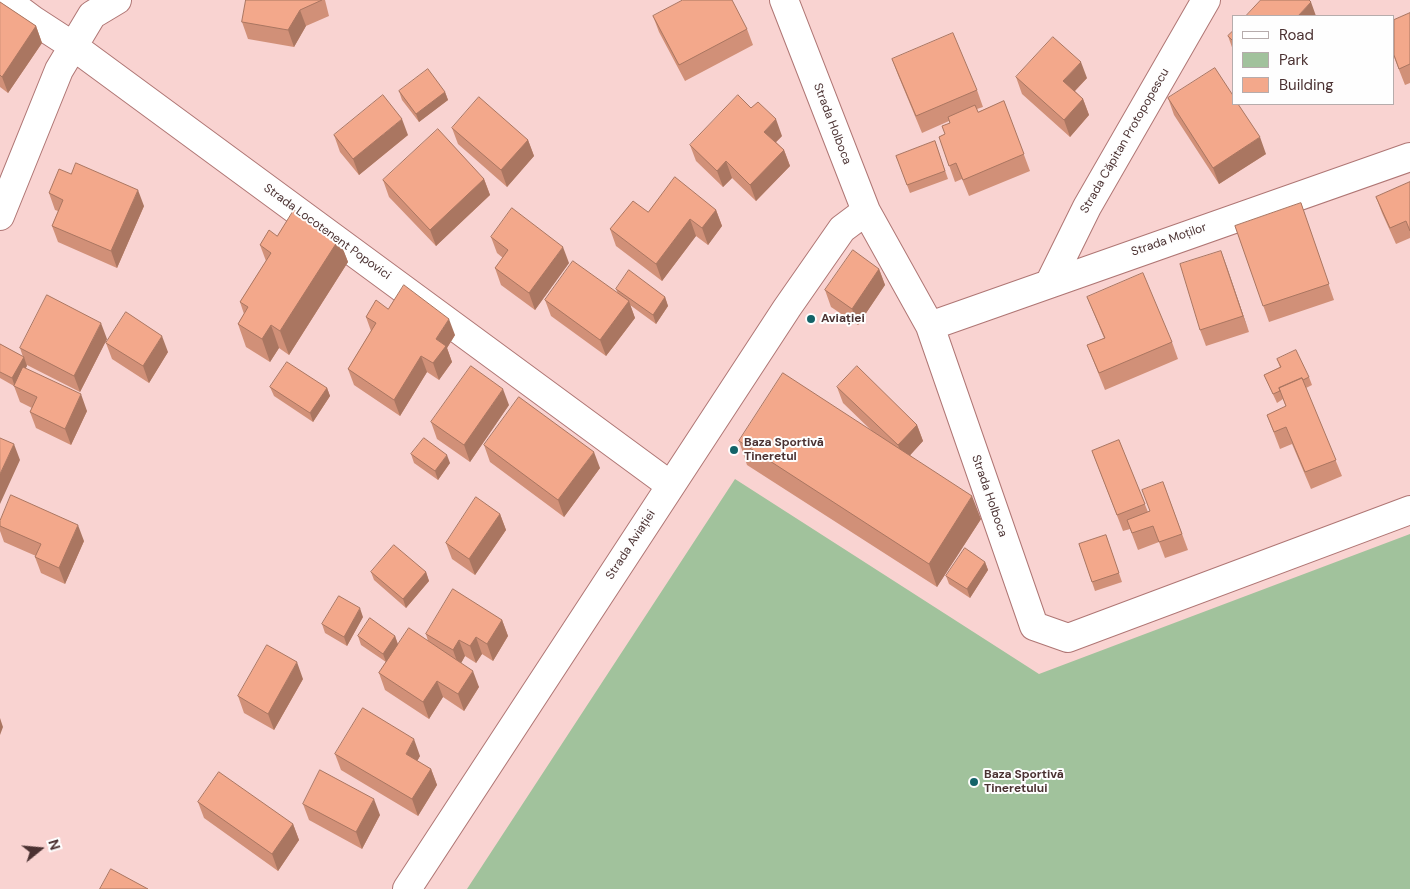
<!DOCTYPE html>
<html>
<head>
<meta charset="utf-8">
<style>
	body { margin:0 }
	#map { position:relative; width:1410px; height:889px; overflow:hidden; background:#f9d3d1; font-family:"DM Sans",sans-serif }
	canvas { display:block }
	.legend { position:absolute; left:1232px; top:15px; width:162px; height:90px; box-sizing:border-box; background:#fefefe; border:1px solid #b6acac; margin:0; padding:6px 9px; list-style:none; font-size:15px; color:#4b3232 }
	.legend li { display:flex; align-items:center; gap:10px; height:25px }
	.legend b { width:25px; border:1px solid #b6acac }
	.north { position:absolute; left:15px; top:824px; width:50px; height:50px; -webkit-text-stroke:4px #fefefe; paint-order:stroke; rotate:73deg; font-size:14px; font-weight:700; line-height:20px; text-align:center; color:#4b3232 }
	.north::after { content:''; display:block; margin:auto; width:18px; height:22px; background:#4b3232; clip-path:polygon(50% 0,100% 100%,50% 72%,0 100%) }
</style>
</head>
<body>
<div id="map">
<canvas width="1410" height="889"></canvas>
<ul class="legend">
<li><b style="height:6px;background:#fff"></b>Road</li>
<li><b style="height:14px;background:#a1c29c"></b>Park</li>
<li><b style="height:14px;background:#f3a88b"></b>Building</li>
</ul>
<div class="north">N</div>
</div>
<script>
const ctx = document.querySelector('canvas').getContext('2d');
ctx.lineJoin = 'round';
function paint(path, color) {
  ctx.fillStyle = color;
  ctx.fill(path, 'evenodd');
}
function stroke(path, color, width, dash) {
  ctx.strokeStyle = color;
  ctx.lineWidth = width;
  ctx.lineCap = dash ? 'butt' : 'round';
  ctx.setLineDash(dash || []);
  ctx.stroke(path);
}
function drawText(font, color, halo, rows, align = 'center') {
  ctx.font = font + ' "DM Sans",sans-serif';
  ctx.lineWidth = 4;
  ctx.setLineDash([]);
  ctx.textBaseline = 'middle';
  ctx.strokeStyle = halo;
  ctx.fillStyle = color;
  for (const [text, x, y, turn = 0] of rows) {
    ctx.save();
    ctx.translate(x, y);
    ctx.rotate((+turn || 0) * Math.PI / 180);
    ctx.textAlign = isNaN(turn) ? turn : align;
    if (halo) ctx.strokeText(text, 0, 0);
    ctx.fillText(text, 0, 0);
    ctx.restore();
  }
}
const green = new Path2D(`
	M735 479 1039 674 1410 534V889H467Z`);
const street = new Path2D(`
	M6 0 33 20 73 46 670 485
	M784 0 866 211 930 326 1034 626 1068 638 1410 510
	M0 216 59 70 92 15 117 0
	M1049 284 1087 207 1206 0
	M930 326 1410 157
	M407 889 787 308 842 229 866 211`);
const wall = new Path2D(`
	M246 0H325L329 16 306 26 294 47 248 39 242 22Z
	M0 2 36 26 42 43 8 93 0 87Z
	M1410 13V83L1405 85 1394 57V20Z
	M653 16 747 29 753 45 685 81 659 32Z
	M1234 30V53L1228 36Z
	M892 59 977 90 983 107 977 109 978 112 1004 101 1030 171 969 196 962 179 955 182 939 137 945 134 950 123 949 121 922 133 898 75Z
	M1016 77 1087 78 1075 91 1083 99 1089 115 1070 137 1022 94Z
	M399 91 445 92 448 100 419 122 402 100Z
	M1168 98 1266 154 1219 184 1174 115Z
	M452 128 528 140 534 156 507 187 458 144Z
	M334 135H408L359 175 340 152Z
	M782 136 776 142 784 150 790 166 756 201 732 178 723 187 696 161 690 145Z
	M935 141 948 179 910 193 896 156Z
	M484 179 490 195 436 246 389 197 383 180Z
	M1410 182V238L1396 244 1382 213 1376 197Z
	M49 193 144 206 117 268 58 242 52 226 58 211 55 210Z
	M1301 203 1334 300 1269 322 1235 226Z
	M716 210 722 226 708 245 696 236 662 281 616 246 610 229 648 212Z
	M277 236 339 239 348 262 289 355 279 348 270 362 246 347 238 324 244 314 240 302 266 261 260 245Z
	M491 237 569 263 535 310 501 285 495 268 503 258 497 253Z
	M1221 251 1249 332 1206 346 1200 330Z
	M879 269 885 285 858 325 831 307 825 290Z
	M616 289 665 297 668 306 656 324 630 305 635 318 606 356 551 316 545 300 618 294Z
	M1087 297 1172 342 1178 359 1105 390 1087 345 1104 338Z
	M388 309 455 335 447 348 452 362 439 380 427 372 400 416 354 385 348 369 371 331 366 317Z
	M107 339 80 392 27 365 25 369 87 411 71 445 36 428 30 412 32 408 20 402 14 386 0 378V344L23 357 20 348Z
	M106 343 168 352 149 383 112 359Z
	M1277 359 1309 377 1312 385 1306 388 1342 476 1311 489 1292 444 1280 449 1267 415 1286 407 1283 399 1277 403 1264 375 1280 367Z
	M270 387 327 388 330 396 313 422 274 396Z
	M837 387 917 425 923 441 910 455 981 519 937 587 747 465 739 441 872 431 843 403Z
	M509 405 470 462 437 439 431 422Z
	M1119 440 1148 512 1150 511 1163 482 1188 550 1165 558 1159 542 1138 550 1130 529 1123 531 1092 451Z
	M484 445 600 468 564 517 490 462Z
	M411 454 450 463 438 480 414 463Z
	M500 514 506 530 475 575 452 559 446 543Z
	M0 521 84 541 65 584 41 573 35 557 36 556 4 542 0 531Z
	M1106 535 1122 582 1095 591 1079 544Z
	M985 562 988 570 970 598 949 584 946 576Z
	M371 572H426L429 581 406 608 374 580Z
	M363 617 347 646 325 633 322 624Z
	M502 620 508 636 493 661 482 654 476 663 465 656 461 663 479 687 464 711 443 697 429 719 385 690 379 673 386 662 361 645 358 636H395L398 644 428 641 426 634Z
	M303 679 274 730 244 713 238 696Z
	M335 754 420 756 417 761 431 769 437 785 418 816 341 770Z
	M198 802 293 824 299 840 278 871 204 818Z
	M303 804 380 815 362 849 309 820Z`);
const shadedWall = new Path2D(`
	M1311 2 1316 16H1298Z
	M300 10 306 26 294 47 288 30Z
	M36 26 42 43 8 93 2 77Z
	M1081 62 1087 78 1069 97 1063 81Z
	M445 92 448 100 419 122 416 114Z
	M1083 99 1089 115 1070 137 1064 120Z
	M402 119 408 135 359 175 353 159Z
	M776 119 782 136 770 148 764 132Z
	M1260 137 1266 154 1219 184 1213 168Z
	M528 140 534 156 507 187 501 170Z
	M784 150 790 166 756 201 750 185Z
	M726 161 732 178 723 187 717 171Z
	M484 179 490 195 436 246 430 230Z
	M138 190 144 206 117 268 111 251Z
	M716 210 722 226 708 245 702 228Z
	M690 219 696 236 662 281 656 264Z
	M339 239 348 262 289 355 280 331Z
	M563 247 569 263 535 310 529 293Z
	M1221 251 1227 267 1249 332 1243 316Z
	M879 269 885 285 858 325 852 309Z
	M665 297 668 306 656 324 653 315Z
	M629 301 635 318 606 356 600 340Z
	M449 319 455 335 447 348 452 362 439 380 433 363 436 339Z
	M101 323 107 339 80 392 74 376Z
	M271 325 279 348 270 362 262 339Z
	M162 336 168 352 149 383 143 366Z
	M421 356 427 372 400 416 394 400Z
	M24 357 27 366 15 387 12 378Z
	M327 388 330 396 313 422 310 413Z
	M503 389 509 405 470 462 464 445Z
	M81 394 87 411 71 445 65 429Z
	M917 425 923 441 904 462 898 445Z
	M14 444 20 460 0 504V474Z
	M594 452 600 468 564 517 558 500Z
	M447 455 450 463 438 480 435 471Z
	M972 496 981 519 937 587 929 564Z
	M500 514 506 530 475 575 469 559Z
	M78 525 84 541 65 584 59 568Z
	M985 562 988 570 970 598 967 589Z
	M426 572 429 581 406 608 403 599Z
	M360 608 363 617 347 646 344 637Z
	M502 620 508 636 493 661 487 644Z
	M395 636 398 645 386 662 383 654Z
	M476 637 482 654 476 663 470 646Z
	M459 640 465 656 459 667 453 650Z
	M297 662 303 679 274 730 268 714Z
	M473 671 479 687 464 711 458 694Z
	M437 681 443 697 429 719 423 702Z
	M0 718 3 727 0 735Z
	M414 739 420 756 412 770 406 754Z
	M431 769 437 785 418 816 412 799Z
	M374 799 380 815 362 849 356 832Z
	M293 824 299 840 278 871 272 854Z`);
const building = new Path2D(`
	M246 0H322L300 10 288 30 242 22Z
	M683 0H732L747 29 679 65 653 16Z
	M1261 0H1309L1311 2 1298 16H1246Z
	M0 2 36 26 2 77 0 75Z
	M1410 13V64L1399 69 1394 55V20Z
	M1234 30V42L1228 36Z
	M953 33 977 90 916 116 892 59Z
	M1053 37 1081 62 1063 81 1083 99 1064 120 1016 77Z
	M1215 68 1234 97V104H1238L1260 137 1213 168 1168 98Z
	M428 69 445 92 416 114 399 91Z
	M383 95 402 119 353 159 334 135Z
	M738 95 751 108 758 102 776 119 764 132 784 150 750 185 726 161 717 171 690 145Z
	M479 97 528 140 501 170 452 128Z
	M1004 101 1024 154 963 180 956 163 949 166 939 137 945 134 942 126 950 123 948 117 975 105 978 112Z
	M438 129 484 179 430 230 383 180Z
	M935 141 945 171 907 185 896 156Z
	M76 163 138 190 111 251 52 226 63 200 49 193 59 169 71 174Z
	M675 177 716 210 702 228 690 219 656 264 610 229 633 201 648 212Z
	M1410 182V231L1406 221 1390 228 1376 197Z
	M1301 203 1329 284 1263 306 1235 226Z
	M512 208 563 247 529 293 495 268 508 250 491 237Z
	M294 210 339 239 280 331 271 325 262 339 238 324 248 307 240 302 271 253 260 245 269 230 277 236Z
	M853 250 879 269 852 309 825 290Z
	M1221 251 1243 316 1200 330 1180 264Z
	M573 261 629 301 600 340 545 300Z
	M629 270 665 297 653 315 616 289Z
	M1143 273 1172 342 1099 373 1087 345 1105 338 1087 297Z
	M404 285 449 319 436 339 446 346 433 363 421 356 394 400 348 369 376 323 366 317 376 300 388 309Z
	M47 295 101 323 74 376 20 348Z
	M126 312 162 336 143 366 106 343Z
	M0 344 24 357 12 378 0 372Z
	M1296 350 1309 377 1303 380 1302 378 1279 388 1280 391 1273 394 1264 375 1281 367 1277 359Z
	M287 362 327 388 310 413 270 387Z
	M471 366 503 389 464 445 431 422Z
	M857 366 917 425 898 445 837 387Z
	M23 367 81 394 65 429 30 412 37 397 14 386Z
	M783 373 972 496 929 564 739 441Z
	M1302 378 1336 460 1305 472 1286 427 1274 432 1267 415 1286 406 1279 388Z
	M519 397 594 452 558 500 484 445Z
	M0 438 14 444 0 474Z
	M424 438 447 455 435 471 411 454Z
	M1119 440 1145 504 1117 515 1092 451Z
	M1163 482 1182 534 1159 542 1153 526 1132 533 1127 520 1150 511 1142 490Z
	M11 495 78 525 59 568 35 557 41 544 0 526V521Z
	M476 497 500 514 469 559 446 543Z
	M1106 535 1119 573 1092 582 1079 544Z
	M394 545 426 572 403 599 371 572Z
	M965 548 985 562 967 589 946 576Z
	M453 589 502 620 487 644 476 637 470 646 459 640 453 650 426 634Z
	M339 596 360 608 344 637 322 624Z
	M370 618 395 636 383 654 358 636Z
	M409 628 473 671 458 694 437 681 423 702 379 673Z
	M267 645 297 662 268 714 238 696Z
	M363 708 414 739 406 754 431 769 412 799 335 754Z
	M320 770 374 799 356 832 303 804Z
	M219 772 293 824 272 854 198 802Z
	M111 869 148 889H100Z`);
const markers = [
	[811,319,5,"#136368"],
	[734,450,5,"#136368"],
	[974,782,5,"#136368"]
];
const streetNames = [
	["Strada Holboca",832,124,69],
	["Strada Căpitan Protopopescu",1125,141,-60],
	["Strada Locotenent Popovici",327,232,36],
	["Strada Moților",1169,240,-19],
	["Strada Holboca",989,496,71],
	["Strada Aviației",631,545,-57]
];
const poiNames = [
	["Aviației",821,319],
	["Baza Sportivă",744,443],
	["Tineretul",744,457],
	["Baza Sportivă",984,775],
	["Tineretului",984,789]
];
paint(green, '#a1c29c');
stroke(street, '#af7674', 30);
stroke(street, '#fff', 28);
paint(wall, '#d19078');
paint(shadedWall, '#aa7661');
paint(building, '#f3a88b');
stroke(building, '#aa7661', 1);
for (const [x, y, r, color] of markers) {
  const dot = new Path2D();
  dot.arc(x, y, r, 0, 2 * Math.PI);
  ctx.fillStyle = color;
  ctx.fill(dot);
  stroke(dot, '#fefefe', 2);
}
drawText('12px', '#4b3232', '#fefefe', streetNames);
drawText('bold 12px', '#4b3232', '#fefefe', poiNames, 'left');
</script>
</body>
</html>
